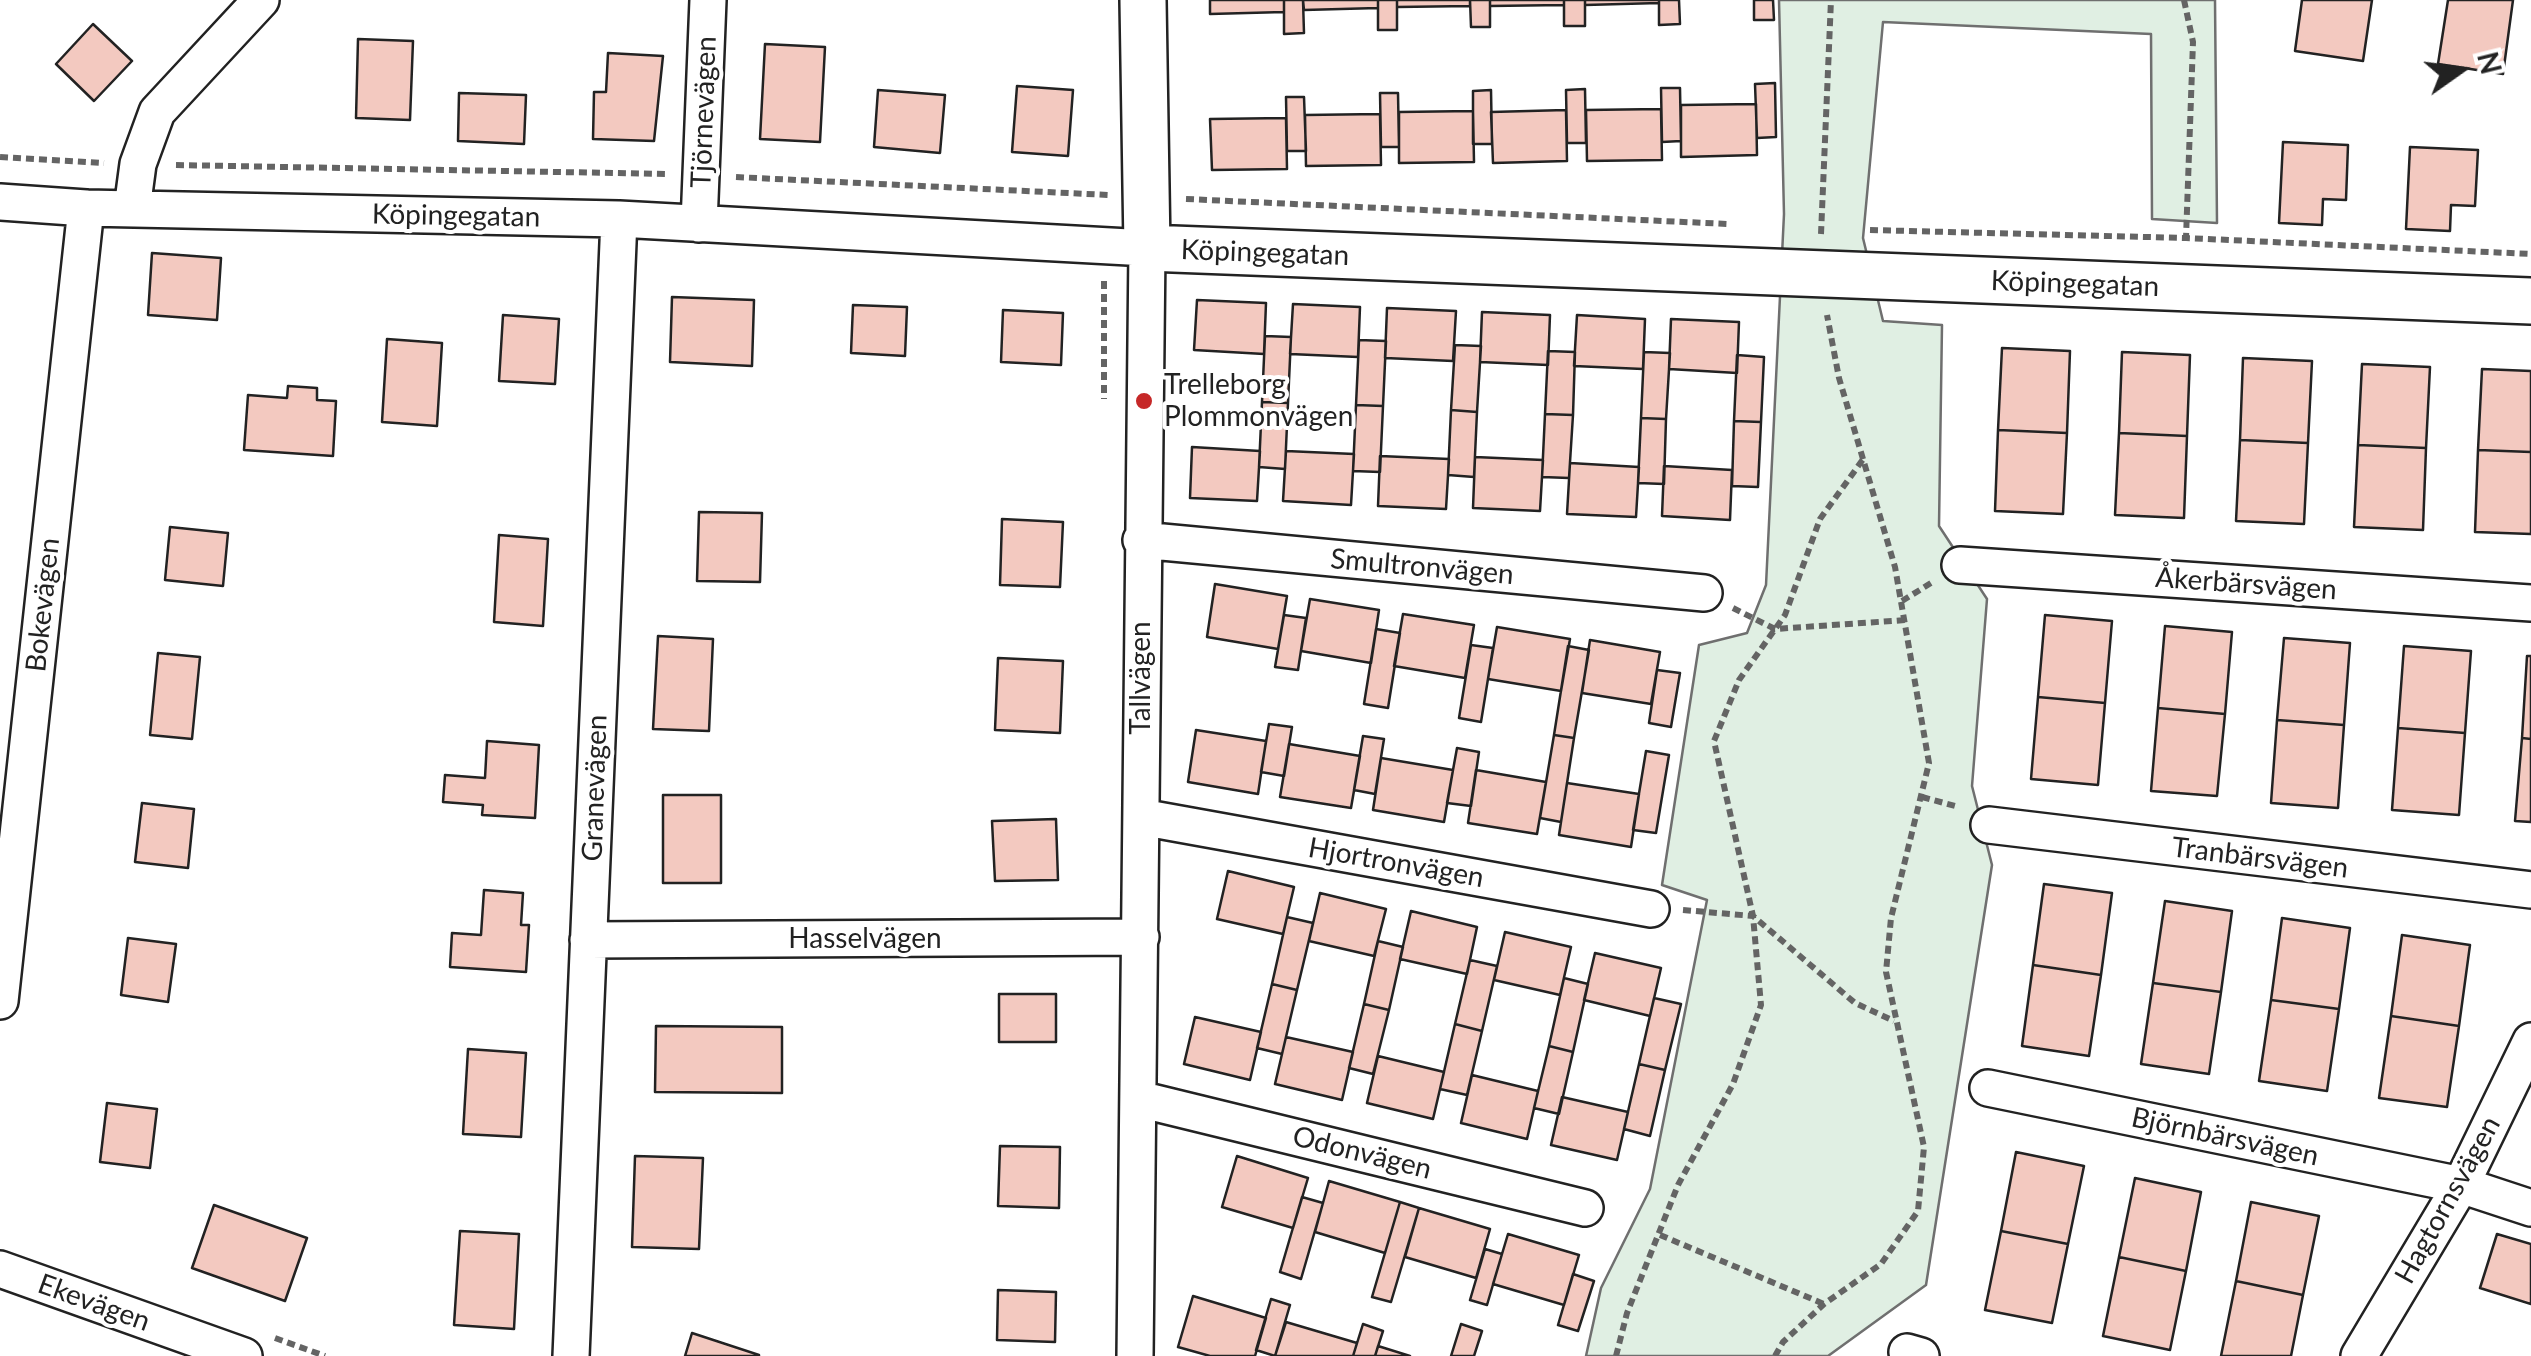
<!DOCTYPE html>
<html>
<head>
<meta charset="utf-8">
<style>
	body { margin:0 }
	#map { position:relative; width:2531px; height:1356px; overflow:hidden; background:#fff; font-family:Lato,sans-serif }
	canvas { display:block }
	.north { position:absolute; left:2411px; top:20px; width:100px; height:100px; -webkit-text-stroke:8px #fff; paint-order:stroke; rotate:76deg; font-size:28px; font-weight:700; line-height:40px; text-align:center; color:#222 }
	.north::after { content:''; display:block; margin:auto; width:35px; height:45px; background:#222; clip-path:polygon(50% 0,100% 100%,50% 72%,0 100%) }
</style>
</head>
<body>
<div id="map">
<canvas width="2531" height="1356"></canvas>
<div class="north">N</div>
</div>
<script>
const ctx = document.querySelector('canvas').getContext('2d');
ctx.lineJoin = 'round';
function paint(path, color) {
  ctx.fillStyle = color;
  ctx.fill(path, 'evenodd');
}
function stroke(path, color, width, dash) {
  ctx.strokeStyle = color;
  ctx.lineWidth = width;
  ctx.lineCap = dash ? 'butt' : 'round';
  ctx.setLineDash(dash || []);
  ctx.stroke(path);
}
function drawText(font, color, halo, rows, align = 'center') {
  ctx.font = font + ' Lato,sans-serif';
  ctx.lineWidth = 8;
  ctx.setLineDash([]);
  ctx.textBaseline = 'middle';
  ctx.strokeStyle = halo;
  ctx.fillStyle = color;
  for (const [text, x, y, turn = 0] of rows) {
    ctx.save();
    ctx.translate(x, y);
    ctx.rotate((+turn || 0) * Math.PI / 180);
    ctx.textAlign = isNaN(turn) ? turn : align;
    if (halo) ctx.strokeText(text, 0, 0);
    ctx.fillText(text, 0, 0);
    ctx.restore();
  }
}
const green = new Path2D(`
	M1779 0H2215L2217 223 2152 219 2151 34 1883 22 1863 238 1883 321 1942 325 1939 526 1987 599 1972 786 1992 865 1926 1285 1828 1356H1586L1601 1288 1650 1189 1707 900 1662 885 1699 645 1747 633 1766 585 1784 214Z`);
const building = new Path2D(`
	M1210 0H1284V12L1210 14Z
	M1284 0H1303L1304 33 1284 34Z
	M1303 0H1378V8L1304 10Z
	M1378 0H1397V30H1378Z
	M1397 0H1470V6L1397 7Z
	M1470 0H1490V27H1471Z
	M1490 0H1564V5L1490 6Z
	M1564 0H1585V26H1564Z
	M1585 0H1659V3L1585 5Z
	M1659 0H1679L1680 24 1659 25Z
	M1754 0H1773L1774 20H1754Z
	M2302 0H2372L2363 61 2295 51Z
	M2448 0H2513L2503 74 2438 64Z
	M93 24 132 61 94 101 56 64Z
	M358 39 413 41 410 120 356 118Z
	M765 44 825 47 820 142 760 139Z
	M608 53 663 56 654 141 593 139 594 92H606Z
	M1775 83 1776 137 1757 138 1755 84Z
	M1017 86 1073 90 1068 156 1012 152Z
	M1661 88H1680L1681 141 1662 142Z
	M1585 89 1586 143H1567L1566 90Z
	M878 90 945 95 940 153 874 147Z
	M1491 90 1492 144H1473V91Z
	M459 93 526 95 524 144 458 141Z
	M1380 93H1398L1399 147H1381Z
	M1286 97H1304L1306 151H1287Z
	M1756 104 1757 155 1681 157V105Z
	M1661 109 1662 160 1587 161 1586 110Z
	M1566 110 1567 161 1493 163 1491 112Z
	M1473 111 1474 162 1399 163V112Z
	M1380 114 1381 165 1306 166 1305 115Z
	M1286 118 1287 169 1212 170 1210 119Z
	M2283 142 2348 145 2346 200 2323 199 2322 225 2279 223Z
	M2410 147 2478 150 2475 206 2451 205 2450 231 2406 229Z
	M152 253 221 258 217 320 148 315Z
	M672 297 754 300 752 366 670 362Z
	M1197 300 1266 303 1264 354 1194 350Z
	M1293 304 1360 307 1358 357 1290 354Z
	M853 305 907 307 905 356 851 353Z
	M1387 308 1456 311 1453 361 1385 358Z
	M1003 310 1063 313 1061 365 1001 362Z
	M1482 312 1550 315 1548 365 1480 362Z
	M503 315 559 319 555 384 499 381Z
	M1577 315 1645 319 1643 369 1574 366Z
	M1671 319 1739 322 1737 373 1669 369Z
	M1265 336 1291 337 1288 403 1262 402Z
	M387 339 442 343 437 426 382 422Z
	M1359 340 1386 341 1383 406 1356 405Z
	M1455 345 1481 346 1477 412 1451 410Z
	M2002 348 2070 351 2067 433 1998 430Z
	M1548 351 1575 352 1573 415 1545 414Z
	M1644 352 1670 353 1666 419 1641 418Z
	M2122 352 2190 355 2187 436 2119 433Z
	M1737 355 1764 357 1761 422 1734 421Z
	M2243 358 2312 361 2308 443 2240 440Z
	M2362 364 2430 367 2426 448 2358 445Z
	M2482 369 2531 371V452L2478 450Z
	M288 386 317 388V400L336 401 333 456 244 450 248 395 287 398Z
	M1262 402 1288 403 1285 469 1259 467Z
	M1356 405 1383 406 1380 472 1353 471Z
	M1451 410 1477 412 1474 477 1448 475Z
	M1545 414 1573 415 1569 478 1542 477Z
	M1641 418 1666 419 1664 484 1638 483Z
	M1734 421 1761 422 1758 487 1732 486Z
	M1998 430 2067 433 2063 514 1995 511Z
	M2119 433 2187 436 2184 518 2115 515Z
	M2240 440 2308 443 2304 524 2236 521Z
	M2358 445 2426 448 2423 530 2354 527Z
	M1192 447 1260 451 1257 501 1190 498Z
	M2478 450 2531 452V534L2475 532Z
	M1286 451 1354 454 1351 505 1283 501Z
	M1380 456 1449 459 1446 509 1378 506Z
	M1475 457 1543 460 1540 511 1473 508Z
	M1570 463 1639 467 1636 517 1567 514Z
	M1664 466 1732 470 1730 520 1662 516Z
	M699 512 762 513 760 582 697 581Z
	M1002 519 1063 522 1060 587 1000 585Z
	M170 527 228 533 223 586 165 580Z
	M499 535 548 539 543 626 494 622Z
	M1215 584 1287 596 1278 649 1207 637Z
	M1310 599 1379 610 1371 663 1301 651Z
	M1403 614 1474 625 1465 678 1394 666Z
	M1284 615 1306 618 1298 670 1275 667Z
	M2045 615 2112 621 2105 703 2038 697Z
	M2165 626 2232 632 2225 714 2158 708Z
	M1497 627 1570 639 1561 691 1488 679Z
	M1376 629 1400 633 1388 708 1364 704Z
	M658 636 713 639 709 731 653 729Z
	M2284 638 2350 643 2344 725 2277 720Z
	M1590 640 1660 652 1651 704 1582 693Z
	M1471 645 1493 648 1481 722 1459 718Z
	M1568 646 1589 650 1574 738 1554 735Z
	M2404 646 2471 651 2465 733 2398 728Z
	M158 653 200 657 192 739 150 735Z
	M2527 656H2531V739L2522 738Z
	M998 658 1063 661 1060 733 995 730Z
	M1657 670 1680 673 1671 727 1649 723Z
	M2038 697 2105 703 2098 785 2031 779Z
	M2158 708 2225 714 2217 796 2151 791Z
	M2277 720 2344 725 2338 808 2271 803Z
	M1269 724 1292 727 1284 776 1261 772Z
	M2398 728 2465 733 2459 815 2392 810Z
	M1196 730 1266 741 1258 794 1188 782Z
	M1554 735 1574 738 1561 822 1540 818Z
	M1363 736 1384 739 1375 794 1354 790Z
	M2522 738 2531 739V822L2515 821Z
	M487 741 539 745 535 818 482 815 483 805 443 802 445 775 485 778Z
	M1289 744 1360 756 1351 808 1280 797Z
	M1457 748 1479 752 1471 806 1447 803Z
	M1646 751 1669 755 1656 833 1633 830Z
	M1381 758 1453 770 1444 822 1373 810Z
	M1476 770 1546 782 1537 834 1468 823Z
	M1567 783 1639 794 1631 847 1559 835Z
	M663 795H721V883H663Z
	M142 803 194 809 188 868 135 862Z
	M1056 819 1058 880 995 881 992 821Z
	M1228 871 1294 887 1283 934 1217 919Z
	M2044 884 2112 893 2101 975 2033 965Z
	M484 890 523 893 521 925H529L526 972 450 967 452 933 481 935Z
	M1320 893 1386 909 1374 956 1309 941Z
	M2165 901 2232 911 2221 992 2153 983Z
	M1411 911 1477 927 1467 974 1400 959Z
	M1287 917 1313 923 1297 990 1272 984Z
	M2282 918 2350 928 2339 1009 2271 1000Z
	M1505 932 1571 947 1560 995 1494 980Z
	M2402 935 2470 945 2459 1026 2391 1016Z
	M128 938 176 944 168 1002 121 995Z
	M1378 941 1403 947 1389 1010 1364 1004Z
	M1595 953 1661 968 1650 1016 1584 1000Z
	M1470 960 1497 966 1482 1031 1455 1024Z
	M2033 965 2101 975 2089 1056 2022 1046Z
	M1564 978 1588 984 1573 1052 1549 1046Z
	M2153 983 2221 992 2209 1074 2141 1064Z
	M1272 984 1297 990 1282 1054 1257 1048Z
	M999 994H1056V1042H999Z
	M1654 998 1681 1004 1665 1070 1639 1064Z
	M2271 1000 2339 1009 2327 1091 2259 1081Z
	M1364 1004 1389 1010 1373 1074 1349 1068Z
	M2391 1016 2459 1026 2447 1107 2379 1098Z
	M1195 1017 1261 1032 1250 1080 1184 1064Z
	M1455 1024 1482 1031 1467 1095 1440 1089Z
	M656 1026 782 1027V1093L655 1092Z
	M1286 1037 1353 1052 1342 1100 1275 1084Z
	M1549 1046 1573 1052 1559 1114 1534 1108Z
	M468 1049 526 1053 521 1137 463 1134Z
	M1378 1056 1444 1072 1433 1119 1367 1103Z
	M1639 1064 1665 1070 1650 1136 1624 1129Z
	M1472 1075 1538 1091 1527 1139 1461 1123Z
	M1562 1097 1628 1112 1617 1160 1551 1145Z
	M107 1103 157 1109 150 1168 100 1162Z
	M1000 1146 1060 1147 1059 1208 998 1206Z
	M2016 1152 2084 1166 2068 1244 2001 1231Z
	M635 1156 703 1158 699 1249 632 1247Z
	M1237 1156 1308 1178 1293 1228 1222 1207Z
	M2135 1178 2201 1192 2186 1271 2119 1257Z
	M1329 1181 1400 1202 1385 1253 1315 1232Z
	M1302 1197 1323 1203 1301 1279 1280 1272Z
	M1400 1202 1419 1208 1391 1302 1372 1297Z
	M2251 1202 2319 1216 2303 1295 2236 1281Z
	M214 1205 307 1238 285 1301 192 1268Z
	M1419 1208 1490 1229 1476 1278 1405 1257Z
	M460 1231 519 1234 514 1329 454 1325Z
	M2001 1231 2068 1244 2052 1323 1985 1310Z
	M1508 1234 1579 1255 1564 1305 1493 1284Z
	M2497 1234 2531 1244V1304L2480 1288Z
	M1485 1249 1502 1254 1487 1305 1470 1300Z
	M2119 1257 2186 1271 2170 1350 2103 1336Z
	M1573 1274 1594 1281 1578 1331 1558 1325Z
	M2236 1281 2303 1295 2291 1356H2221Z
	M998 1290 1056 1292 1055 1342 997 1340Z
	M1193 1296 1266 1318 1255 1356H1210L1178 1347Z
	M1271 1299 1290 1305 1275 1356 1256 1350Z
	M1286 1322 1357 1343 1353 1356H1275Z
	M1363 1324 1383 1331 1375 1356H1353Z
	M1461 1324 1482 1331 1474 1356H1451Z
	M692 1333 759 1355V1356H685Z
	M1378 1346 1410 1356H1375Z`);
const path = new Path2D(`
	M2184 0 2193 42 2186 238
	M0 157 104 163
	M176 165 668 174
	M736 177 1108 195
	M1186 199 1728 224
	M1870 230 2186 238 2531 254
	M1821 234 1831 0
	M1104 281V399
	M1902 601 1931 583
	M1733 608 1775 629 1906 620
	M1922 797 1959 807
	M1683 910 1753 916 1855 1003 1894 1021
	M1660 1235 1824 1304
	M275 1338 325 1356
	M1616 1356 1627 1313 1678 1185 1733 1084 1761 1005 1753 916 1714 741 1739 680 1785 615 1820 519 1864 458
	M1775 1356 1783 1342 1824 1304 1881 1264 1918 1211 1924 1147 1886 972 1891 918 1929 763 1895 567 1839 378 1827 315`);
const minor = new Path2D(`
	M0 202 86 208 619 219 1147 248 1135 1356
	M132 209 138 164 157 112 261 0
	M699 224 708 0
	M1141 540 1704 593
	M1960 565 2531 603
	M1141 817 1651 909
	M1989 825 2531 890
	M588 940 1141 937
	M0 1001 86 208
	M1988 1088 2461 1185 2531 1208
	M1139 1099 1585 1208
	M0 1269 244 1356
	M1907 1352 1921 1356
	M571 1356 619 219
	M2359 1356 2461 1185 2531 1041`);
const tertiary = new Path2D(`
	M1143 0 1147 248 2531 301`);
const markers = [
	[1144,401,10,"#c62828"]
];
const streetNames = [
	["Tjörnevägen",704,112,-88],
	["Köpingegatan",456,216,1],
	["Köpingegatan",1265,253,2],
	["Köpingegatan",2075,284,2],
	["Smultronvägen",1422,567,5],
	["Åkerbärsvägen",2246,584,4],
	["Bokevägen",43,605,-84],
	["Tallvägen",1141,678,-90],
	["Granevägen",595,788,-88],
	["Tranbärsvägen",2260,858,7],
	["Hjortronvägen",1396,863,10],
	["Hasselvägen",865,939],
	["Björnbärsvägen",2225,1137,12],
	["Odonvägen",1362,1153,14],
	["Hagtornsvägen",2448,1200,-61],
	["Ekevägen",94,1303,20]
];
const poiNames = [
	["Trelleborg",1164,385],
	["Plommonvägen",1164,417]
];
paint(green, '#e0efe3');
stroke(green, '#6f6f6f', 2.5);
paint(building, '#f3c9c0');
stroke(building, '#222', 2.5);
stroke(minor, '#222', 40);
stroke(tertiary, '#222', 50);
stroke(path, '#646464', 6, [8, 5]);
stroke(minor, '#fff', 35);
stroke(tertiary, '#fff', 45);
for (const [x, y, r, color] of markers) {
  const dot = new Path2D();
  dot.arc(x, y, r, 0, 2 * Math.PI);
  ctx.fillStyle = color;
  ctx.fill(dot);
  stroke(dot, '#fff', 4);
}
drawText('28px', '#222', '#fff', streetNames);
drawText('28px', '#222', '#fff', poiNames, 'left');
</script>
</body>
</html>
